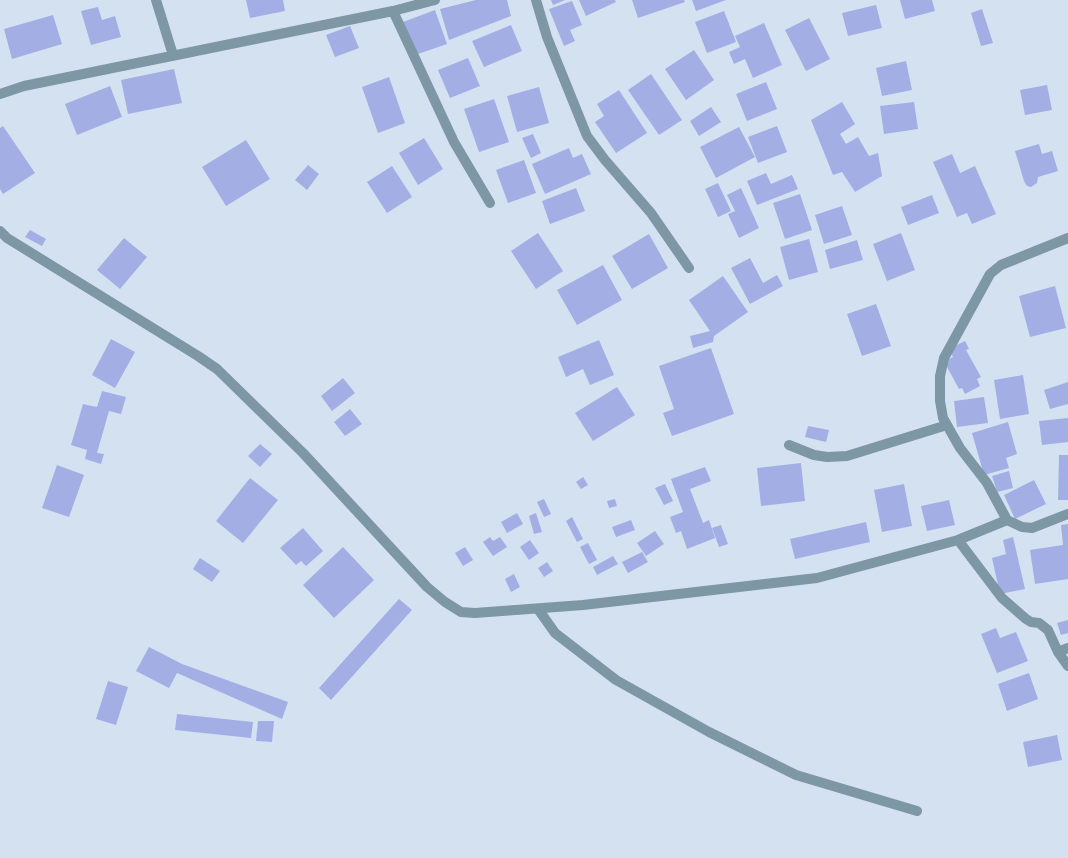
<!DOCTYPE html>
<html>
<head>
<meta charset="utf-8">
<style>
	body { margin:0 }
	canvas { display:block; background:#d4e1f1 }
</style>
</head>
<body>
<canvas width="1068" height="858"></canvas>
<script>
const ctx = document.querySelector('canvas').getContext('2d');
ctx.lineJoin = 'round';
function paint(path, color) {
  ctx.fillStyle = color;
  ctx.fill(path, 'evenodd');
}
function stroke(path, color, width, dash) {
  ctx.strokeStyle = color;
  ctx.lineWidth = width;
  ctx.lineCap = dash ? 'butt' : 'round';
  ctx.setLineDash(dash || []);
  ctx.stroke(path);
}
const building = new Path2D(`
	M246 0H283L285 11 250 18Z
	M476 0H507L511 16 449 40 440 9Z
	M551 0H565L553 5Z
	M579 0H615L616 2 586 16Z
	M632 0H684L685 2 638 18Z
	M692 0H726L696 11Z
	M900 0H932L935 11 905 19Z
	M572 1 582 25 570 30 575 41 564 46 549 9Z
	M876 5 882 28 848 36 842 13Z
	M98 7 102 20 115 16 121 37 91 45 81 11Z
	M982 9 993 43 981 46 971 13Z
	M435 10 447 44 415 55 403 22Z
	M724 11 736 42 707 53 695 22Z
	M53 15 62 44 12 59 4 29Z
	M809 18 830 59 806 71 785 30Z
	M764 23 782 65 753 78 745 59 734 64 729 52 740 47 735 36Z
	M511 25 522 51 484 67 472 41Z
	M350 26 359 48 335 57 326 35Z
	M694 50 714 80 686 100 665 69Z
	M468 58 480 86 450 98 438 70Z
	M906 61 912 90 882 96 876 68Z
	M174 69 182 103 128 114 121 80Z
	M651 74 682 120 659 135 628 90Z
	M389 77 405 123 378 133 362 87Z
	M766 82 777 109 747 121 736 94Z
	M1047 85 1052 110 1025 115 1020 90Z
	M110 86 122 117 77 135 65 104Z
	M539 87 549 123 517 132 507 96Z
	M619 90 647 133 616 153 595 122 604 116 597 104Z
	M494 99 509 142 479 152 464 109Z
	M842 102 855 124 840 134 846 144 858 137 869 156 878 153 882 176 855 192 842 172 833 175 811 120Z
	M914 102 918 129 884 134 880 106Z
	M711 107 721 122 699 136 690 121Z
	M3 126 35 173 3 194 0 189V128Z
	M777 126 787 152 758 163 748 137Z
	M739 127 755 157 716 178 700 147Z
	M533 134 541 153 531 158 522 138Z
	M424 138 443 169 418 185 399 153Z
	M246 140 270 179 226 206 202 167Z
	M1039 144 1042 154 1052 151 1058 171 1038 177 1037 183 1031 187 1027 186 1024 181 1015 151Z
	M569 148 573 158 582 154 591 174 545 194 532 164Z
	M952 154 960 173 975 166 996 214 972 224 967 213 957 217 933 162Z
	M524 160 536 193 508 203 496 170Z
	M308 165 319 174 307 190 295 180Z
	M392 166 412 197 387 213 367 182Z
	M766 173 771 184 792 175 798 189 757 205 747 181Z
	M718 183 731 211 718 217 705 189Z
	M576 188 585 211 550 224 542 201Z
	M741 188 759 228 739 238 728 214 735 211 727 195Z
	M800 194 812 230 785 239 773 203Z
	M932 195 939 213 908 225 901 207Z
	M842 206 852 235 824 244 815 215Z
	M30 230 46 239 42 246 25 237Z
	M538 233 563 271 536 289 511 251Z
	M901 233 915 270 887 281 873 244Z
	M649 234 668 268 632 289 612 256Z
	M124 238 147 257 120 289 97 270Z
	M809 239 818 272 789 280 780 247Z
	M857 240 863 260 830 269 825 250Z
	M750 258 763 283 777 275 783 286 750 304 731 268Z
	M603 265 622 300 577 325 557 290Z
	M723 276 748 312 714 336 713 342 693 348 690 336 710 331 689 300Z
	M1055 286 1066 328 1030 337 1019 296Z
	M876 304 891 346 862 356 847 314Z
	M111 339 135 352 115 388 92 375Z
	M599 340 614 375 590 385 583 369 566 377 558 357Z
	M965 341 969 349 966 350 981 377 977 379 980 386 965 394 962 388 959 389 946 365 947 360 953 357 949 349Z
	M711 348 734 414 672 436 663 413 674 409 659 366Z
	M1023 375 1029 414 1000 419 994 380Z
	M343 378 355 393 332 411 321 396Z
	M1068 382V404L1050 409 1044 390Z
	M617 387 635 415 593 441 575 413Z
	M102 391 126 397 121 414 109 411 97 453 104 454 101 464 85 459 87 450 71 445 83 404 97 407Z
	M984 397 988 423 957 427 954 401Z
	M350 409 362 424 345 436 334 422Z
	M1068 418V442L1042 445 1039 421Z
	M1008 422 1017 454 1006 458 1009 468 984 475 972 433Z
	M808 426 829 430 826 442 805 437Z
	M260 444 272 454 260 467 248 456Z
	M1059 455H1068V500H1058Z
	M801 463 805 501 761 506 757 468Z
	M57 465 84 475 69 517 42 508Z
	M705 467 711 481 690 489 703 523 709 520 715 538 687 549 681 531 676 533 670 517 683 512 671 479Z
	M1009 471 1013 488 997 492 992 476Z
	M583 477 588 485 581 489 576 482Z
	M250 478 278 500 243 543 216 521Z
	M1034 480 1046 504 1015 519 1004 495Z
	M665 484 673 501 664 505 655 488Z
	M904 484 912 526 882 532 874 490Z
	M544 499 551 514 544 517 537 502Z
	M615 499 617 506 609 508 607 501Z
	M949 500 955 525 927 531 921 506Z
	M517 513 523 524 507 533 501 522Z
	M536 513 542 532 534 534 529 516Z
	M572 517 583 539 577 542 566 521Z
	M631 520 635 530 616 537 612 527Z
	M866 522 870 542 795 559 790 539Z
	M1068 524V579L1035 584 1030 550 1063 545 1061 525Z
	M721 525 728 544 719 547 712 528Z
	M303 528 323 551 306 566 301 561 296 565 280 548Z
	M655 531 664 544 646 556 637 543Z
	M490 537 493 541 500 537 507 547 493 556 483 542Z
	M1013 537 1025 589 1000 594 992 558 1006 554 1003 540Z
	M530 540 539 553 529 560 520 547Z
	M588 543 597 560 589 564 580 547Z
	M343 547 374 580 334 618 303 585Z
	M465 547 473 560 463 566 455 553Z
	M642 552 648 562 628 573 622 562Z
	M613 556 618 564 597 575 593 567Z
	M200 558 220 571 212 582 193 569Z
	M547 562 553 571 544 577 538 568Z
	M514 574 520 587 511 592 505 579Z
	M399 599 412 610 331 700 319 688Z
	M1068 620V633L1061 635 1057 623Z
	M996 628 1000 638 1016 632 1028 661 997 673 981 634Z
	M149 647 182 664 288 702 282 719 177 673 169 688 136 671Z
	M1029 673 1038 699 1007 711 998 684Z
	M108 681 128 687 116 725 96 719Z
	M177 714 253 722 251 738 175 730Z
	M258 721H274L272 742 256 741Z
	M1057 735 1062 760 1028 767 1023 742Z`);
const minor = new Path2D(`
	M156 0 173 55
	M536 0 547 37 587 136 605 160 651 213 689 268
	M393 11 454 142 490 203
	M0 94 24 86 393 11 435 0
	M0 231 7 238 198 356 217 369 303 453 427 587 445 602 461 612 475 613 583 605 817 578 958 540 1007 520
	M1068 238 1001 265 990 274 944 358 940 376V401L943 418 960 448 987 483 1007 520 1022 527 1032 528 1068 514
	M789 445 814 455 827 457 847 456 947 425
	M958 540 1002 598 1026 619 1031 622 1039 623 1048 630 1058 652 1068 666
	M538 609 555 633 616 680 709 732 796 775 917 811
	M1058 652 1068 648`);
paint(building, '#a3afe4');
stroke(minor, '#7e97a5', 10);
</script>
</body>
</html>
